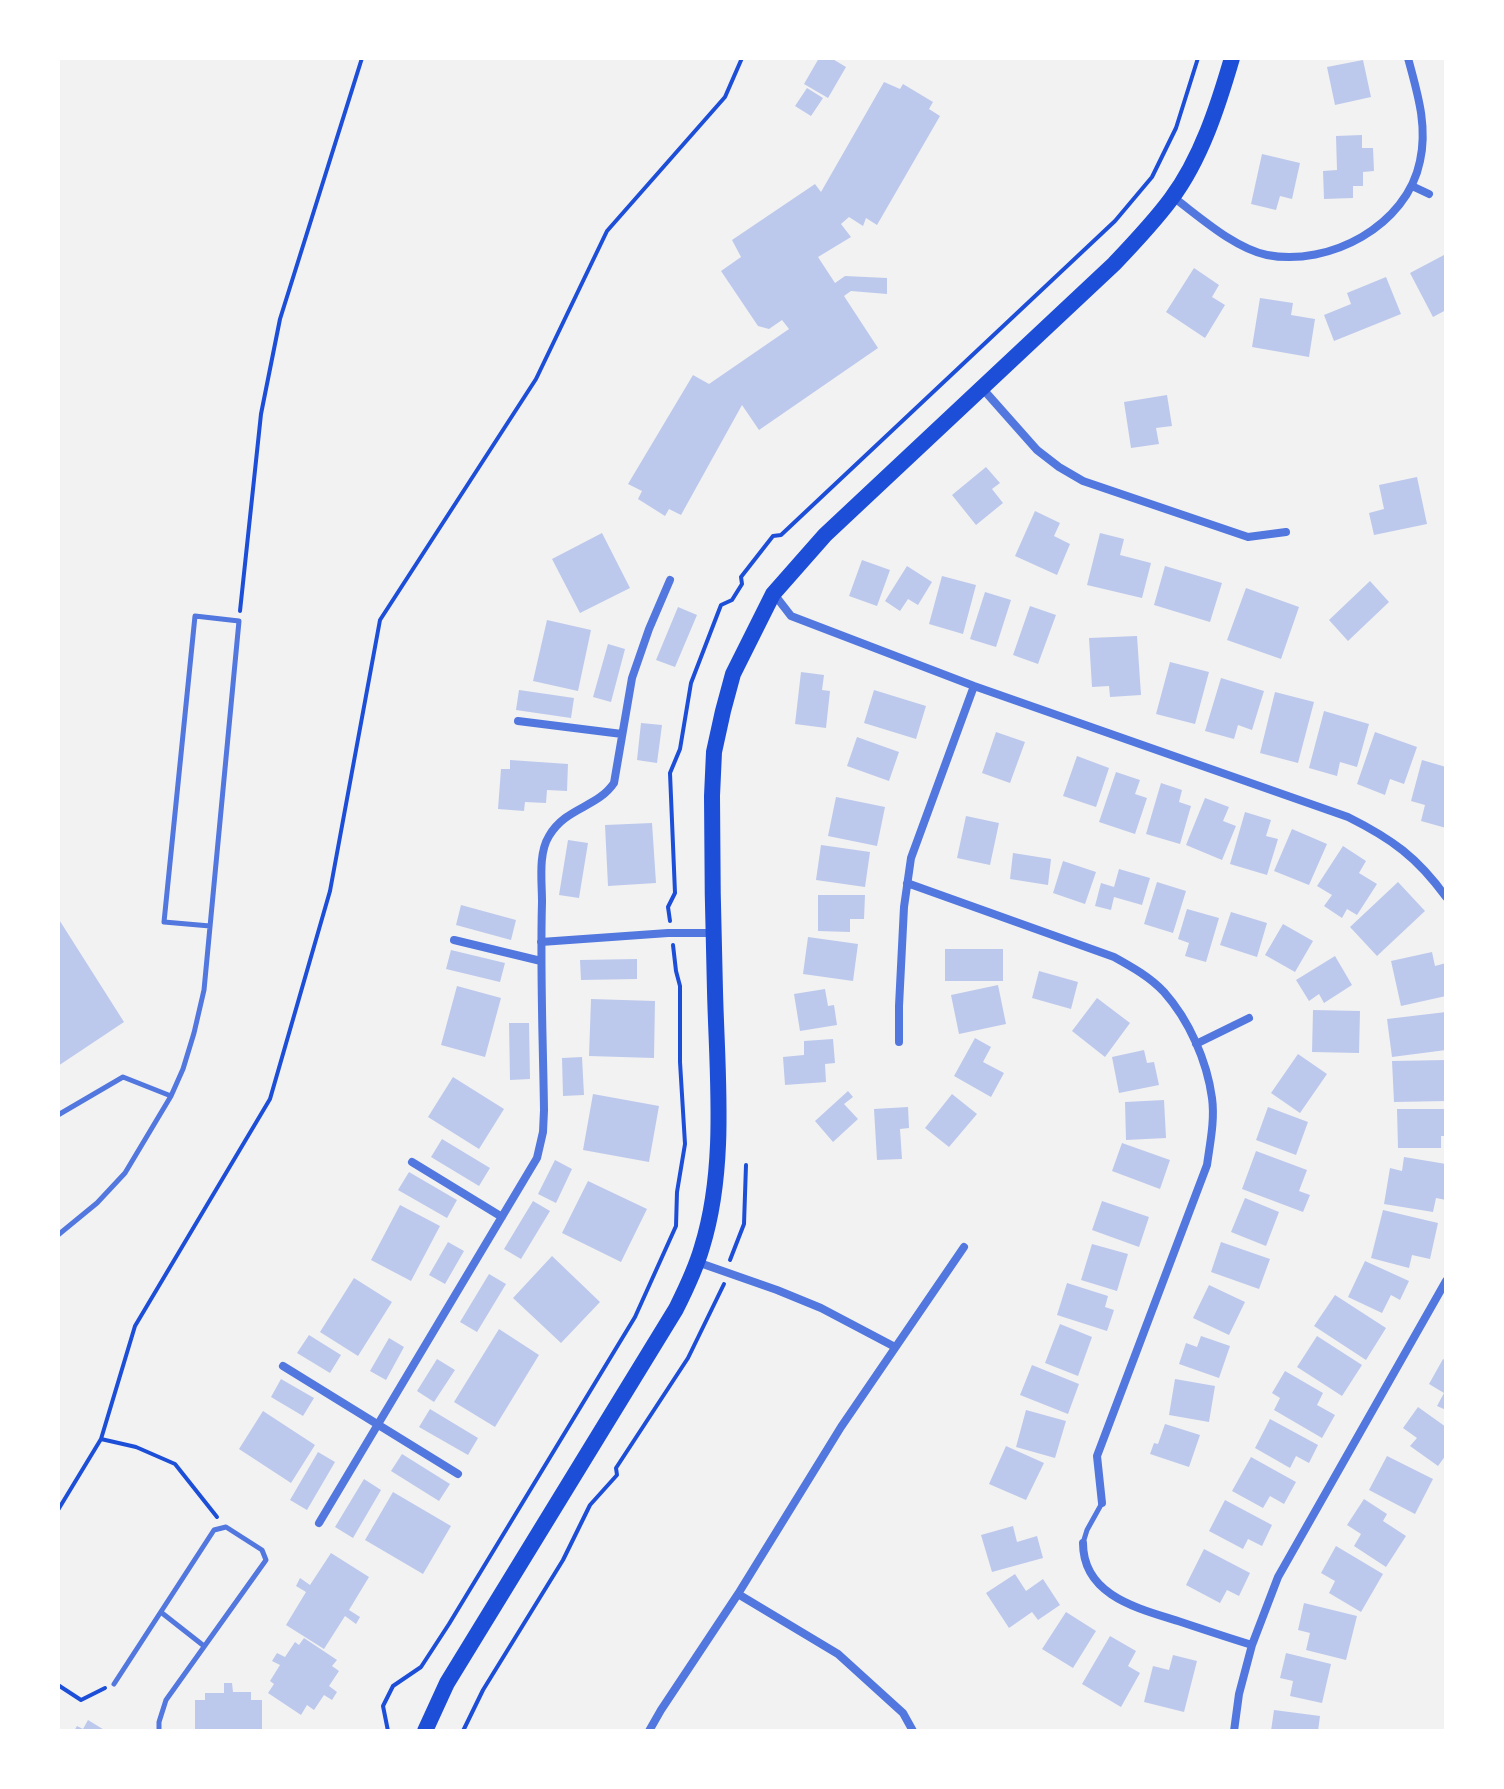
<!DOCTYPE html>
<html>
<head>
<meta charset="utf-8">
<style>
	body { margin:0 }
	#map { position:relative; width:1504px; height:1789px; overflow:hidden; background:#f2f2f2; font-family:Mulish,sans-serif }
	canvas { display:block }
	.frame { position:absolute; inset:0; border:60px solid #fff; pointer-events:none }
</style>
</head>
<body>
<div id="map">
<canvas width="1504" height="1789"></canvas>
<div class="frame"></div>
</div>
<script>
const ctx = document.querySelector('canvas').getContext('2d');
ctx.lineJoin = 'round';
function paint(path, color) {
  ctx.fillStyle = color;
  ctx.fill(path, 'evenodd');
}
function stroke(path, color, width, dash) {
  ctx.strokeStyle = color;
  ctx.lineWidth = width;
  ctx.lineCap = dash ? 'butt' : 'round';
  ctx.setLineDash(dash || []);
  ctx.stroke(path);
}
const building = new Path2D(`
	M819 58H831L846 67 828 98 804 84Z
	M1363 60 1371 97 1335 105 1327 67Z
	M884 82 900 89 903 84 933 102 929 109 940 116 877 225 866 218 863 226 849 217 841 224 851 237 818 257 835 283 845 276 887 278V294L851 291 844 296 878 348 759 430 742 405 681 515 669 509 665 516 638 499 642 491 628 484 693 375 709 384 789 329 782 320 769 329 758 326 721 271 741 257 732 240 815 184 821 192Z
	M807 88 823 98 811 116 795 106Z
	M1362 135V148H1373L1374 171 1363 172V186H1353V198L1324 199 1323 171 1337 170 1336 136Z
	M1262 154 1300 163 1292 199 1280 196 1276 210 1251 204Z
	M1444 255 1446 258V310L1433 317 1410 273Z
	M1194 268 1219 285 1212 297 1225 305 1205 338 1166 312Z
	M1386 277 1401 314 1334 341 1324 315 1351 304 1347 293Z
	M1260 298 1293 303 1291 315 1315 319 1309 357 1252 347Z
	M1167 395 1172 426 1156 428 1159 444 1131 448 1124 402Z
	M986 467 1000 483 992 489 1003 503 976 525 952 495Z
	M1417 477 1427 524 1374 535 1369 513 1384 509 1379 485Z
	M1035 511 1060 523 1054 536 1070 544 1057 575 1015 556Z
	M602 533 630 588 580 613 552 559Z
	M1100 533 1124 539 1120 555 1151 563 1142 598 1087 585Z
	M862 560 890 570 877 606 849 596Z
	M907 566 932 582 918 605 908 599 900 611 885 601Z
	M1165 566 1222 583 1210 622 1154 605Z
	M942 576 976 585 963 634 929 624Z
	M1370 581 1389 602 1348 641 1329 620Z
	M1246 588 1299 607 1281 659 1227 640Z
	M985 592 1011 600 996 647 970 639Z
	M1030 606 1056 615 1038 664 1013 655Z
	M678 607 697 615 675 667 656 660Z
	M547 620 591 630 578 691 533 681Z
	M1137 636 1141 695 1110 697 1109 686 1092 687 1089 638Z
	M608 644 625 649 611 702 593 697Z
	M1170 662 1209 672 1195 724 1156 714Z
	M801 672 824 675 822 690 830 691 826 728 795 724Z
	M1221 678 1264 691 1252 730 1238 725 1234 739 1205 731Z
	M519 690 574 698 571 718 516 710Z
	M874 690 926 706 916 739 864 723Z
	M1275 692 1314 702 1298 763 1260 753Z
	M1324 711 1369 724 1357 767 1340 762 1337 776 1309 768Z
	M641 723 662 725 657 763 637 760Z
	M996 732 1025 742 1010 783 982 773Z
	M1375 732 1417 747 1404 784 1390 779 1385 795 1357 784Z
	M857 737 899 752 889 781 847 766Z
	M1077 756 1109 768 1096 807 1063 796Z
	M510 760 568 764 567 791 547 790 546 803 525 802 524 811 498 809 501 769H510Z
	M1422 760 1446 767V828L1421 821 1425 805 1411 801Z
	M1116 772 1140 780 1135 794 1147 798 1135 834 1099 822Z
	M1161 783 1182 790 1179 802 1191 806 1180 844 1146 834Z
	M836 797 885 807 877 846 828 836Z
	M1205 798 1229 807 1223 821 1236 826 1222 860 1186 845Z
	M1245 812 1271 820 1266 836 1278 839 1267 875 1230 864Z
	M966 816 999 823 990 865 957 858Z
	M652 823 656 883 608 886 605 825Z
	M1292 829 1327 844 1309 885 1274 871Z
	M568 840 588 843 579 898 559 895Z
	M821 845 870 852 865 887 816 880Z
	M1343 846 1366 861 1359 873 1377 884 1357 915 1347 909 1342 918 1324 906 1332 895 1317 886Z
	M1013 853 1051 859 1048 885 1010 879Z
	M1063 861 1096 872 1085 904 1053 893Z
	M1119 869 1150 878 1142 905 1114 897 1111 910 1095 906 1101 883 1114 887Z
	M1157 882 1186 891 1173 933 1144 924Z
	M1398 882 1425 911 1377 956 1350 927Z
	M818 895H865L864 919H850V932L818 931Z
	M461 905 516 920 511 940 456 925Z
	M1187 909 1219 918 1206 962 1185 956 1189 943 1178 939Z
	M1231 912 1267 923 1257 957 1220 945Z
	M58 918 124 1022 58 1066Z
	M1283 924 1313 941 1295 972 1265 955Z
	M808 937 858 944 853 981 803 974Z
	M945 949H1003V981H945Z
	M451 950 505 963 500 982 446 969Z
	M1432 952 1435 966 1446 963V996L1401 1006 1391 961Z
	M1335 956 1352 985 1324 1003 1319 994 1309 1001 1296 980Z
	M637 959V979L581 980 580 960Z
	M1039 971 1078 982 1071 1009 1032 998Z
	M998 985 1006 1024 959 1034 951 995Z
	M457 986 501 998 485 1057 441 1045Z
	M825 989 828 1006 834 1005 837 1025 800 1031 794 994Z
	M1097 998 1130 1023 1105 1057 1072 1031Z
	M591 999 655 1001 654 1058 589 1056Z
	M1313 1010 1360 1011 1359 1053 1312 1052Z
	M1446 1012V1050L1392 1057 1387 1019Z
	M509 1023H529L530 1079 510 1080Z
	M975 1038 991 1047 983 1062 1004 1073 991 1097 954 1076Z
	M833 1039 835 1063 825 1064 826 1082 785 1085 783 1057 804 1055V1041Z
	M1144 1050 1147 1063 1154 1062 1159 1085 1119 1093 1112 1057Z
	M1298 1054 1327 1074 1300 1113 1271 1093Z
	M582 1057 584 1095 563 1096 562 1058Z
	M1446 1060V1101L1394 1102 1392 1061Z
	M453 1077 504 1109 479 1149 428 1117Z
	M848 1091 853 1097 844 1104 858 1119 833 1142 815 1121Z
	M593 1094 659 1106 649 1162 583 1150Z
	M952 1094 977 1114 949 1147 925 1128Z
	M1164 1100 1166 1138 1126 1140 1125 1102Z
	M908 1107 909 1128 900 1129 902 1159 877 1160 874 1109Z
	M1268 1107 1308 1122 1296 1155 1256 1140Z
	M1397 1109H1446V1136H1441V1148H1398Z
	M442 1139 490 1168 479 1186 431 1157Z
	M1122 1143 1170 1160 1160 1189 1112 1171Z
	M1256 1151 1307 1170 1299 1191 1310 1195 1303 1212 1242 1189Z
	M1404 1157 1446 1164V1200L1436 1198 1433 1212 1384 1204 1390 1168 1402 1171Z
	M555 1160 572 1169 556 1203 538 1194Z
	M409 1172 457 1200 447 1218 398 1190Z
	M588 1181 647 1209 621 1262 562 1233Z
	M1245 1198 1279 1212 1266 1246 1231 1232Z
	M533 1201 550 1211 521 1259 504 1249Z
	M1102 1201 1149 1217 1139 1247 1092 1230Z
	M400 1205 440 1226 411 1281 371 1260Z
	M1383 1210 1438 1223 1430 1259 1412 1255 1409 1268 1371 1258Z
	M448 1242 464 1251 445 1284 429 1275Z
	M1221 1242 1270 1259 1259 1289 1211 1272Z
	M1092 1244 1128 1254 1117 1291 1081 1280Z
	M552 1256 600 1302 561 1343 513 1298Z
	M1365 1261 1409 1281 1400 1300 1391 1295 1382 1313 1348 1297Z
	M489 1274 506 1284 477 1332 460 1322Z
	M354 1278 392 1302 358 1356 320 1332Z
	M1067 1283 1108 1296 1105 1307 1114 1310 1107 1331 1057 1315Z
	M1209 1285 1245 1302 1229 1335 1193 1318Z
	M1335 1295 1386 1328 1366 1360 1314 1326Z
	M1060 1324 1092 1337 1078 1376 1045 1363Z
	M499 1329 539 1355 495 1427 454 1402Z
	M309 1335 341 1355 330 1373 297 1353Z
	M1201 1336 1230 1346 1219 1378 1179 1364 1186 1343 1197 1347Z
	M1317 1336 1362 1365 1342 1396 1297 1367Z
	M389 1338 404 1347 386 1380 370 1371Z
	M437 1359 455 1370 434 1402 417 1391Z
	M1443 1359 1446 1361V1410L1437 1406 1444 1393 1429 1384Z
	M1032 1365 1079 1384 1068 1414 1020 1395Z
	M1285 1371 1323 1393 1317 1405 1335 1415 1322 1438 1274 1410 1280 1398 1272 1393Z
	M281 1379 314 1398 303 1416 271 1397Z
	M1175 1379 1215 1386 1209 1422 1169 1415Z
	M1418 1407 1446 1427V1455L1438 1466 1410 1446 1417 1438 1403 1428Z
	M430 1409 478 1438 468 1455 419 1427Z
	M1026 1410 1066 1421 1055 1458 1016 1447Z
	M263 1411 315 1445 291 1483 239 1449Z
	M1270 1419 1318 1445 1309 1463 1296 1456 1290 1468 1255 1448Z
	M1165 1424 1200 1435 1189 1467 1150 1454 1154 1443 1158 1444Z
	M1006 1446 1044 1463 1026 1500 989 1484Z
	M318 1452 335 1462 307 1510 290 1500Z
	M402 1454 450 1484 439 1501 391 1471Z
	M1387 1456 1433 1479 1415 1514 1369 1490Z
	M1251 1457 1296 1482 1284 1504 1270 1496 1263 1508 1232 1491Z
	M364 1479 381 1490 353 1538 335 1527Z
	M393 1492 451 1526 423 1574 365 1540Z
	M1364 1499 1387 1514 1383 1521 1406 1536 1386 1567 1354 1546 1361 1534 1347 1525Z
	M1225 1500 1272 1525 1262 1546 1248 1539 1243 1549 1209 1531Z
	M1013 1526 1017 1542 1037 1536 1043 1558 992 1572 981 1535Z
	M1336 1546 1383 1574 1361 1612 1329 1593 1335 1581 1321 1573Z
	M1204 1549 1250 1573 1239 1596 1227 1590 1220 1603 1186 1585Z
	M331 1553 369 1577 349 1610 360 1617 356 1624 345 1616 324 1649 286 1625 306 1592 296 1586 300 1578 310 1585Z
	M1015 1574 1026 1591 1043 1579 1060 1605 1038 1620 1032 1612 1009 1628 986 1593Z
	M1304 1603 1357 1616 1346 1660 1306 1650 1310 1633 1298 1630Z
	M1066 1612 1096 1631 1073 1668 1042 1649Z
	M1110 1636 1136 1651 1128 1666 1140 1673 1121 1707 1082 1684Z
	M304 1638 337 1660 332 1666 339 1671 329 1686 337 1692 332 1700 324 1695 314 1710 307 1705 301 1715 268 1693 274 1684 270 1681 280 1665 272 1661 277 1653 285 1657 295 1642 299 1645Z
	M1286 1653 1331 1664 1322 1703 1290 1696 1293 1681 1280 1678Z
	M1173 1655 1197 1661 1184 1712 1144 1702 1153 1666 1169 1670Z
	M224 1683H232L233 1692H251V1700H262V1731H195V1700H205V1693H224Z
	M1274 1710 1320 1716 1318 1731H1271Z
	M88 1720 106 1731H74L77 1726 83 1729Z`);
const path = new Path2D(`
	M240 611 261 414 280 319 362 58
	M670 921 668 907 675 893 670 773 680 749 691 683 721 605 732 600 742 584 741 577 773 536 781 535 1115 221 1152 177 1176 128 1198 58
	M730 1260 744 1224 746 1165
	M101 1439 135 1326 270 1099 330 891 380 620 536 379 607 231 725 97 742 58
	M58 1510 101 1439 136 1447 175 1464 217 1517
	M58 1685 81 1700 105 1688
	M388 1731 383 1706 393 1686 421 1667 449 1624 635 1317 676 1226 677 1192 685 1144 680 1062V986L676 971 673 945
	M463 1731 483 1690 563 1560 590 1505 617 1475 616 1468 688 1358 724 1284`);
const service = new Path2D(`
	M58 1115 123 1077 171 1096
	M58 1235 97 1203 125 1173 171 1096 183 1069 194 1033 204 990 239 621 195 616 164 922 210 926
	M1083 1543 1087 1530 1102 1503
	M162 1613 204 1646
	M114 1684 214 1530 226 1527 262 1550 266 1560 166 1700 159 1722V1731`);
const minor = new Path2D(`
	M1412 186 1429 194
	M1173 197C1200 217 1234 248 1267 255 1329 267 1407 226 1420 161 1428 125 1417 92 1408 58
	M982 388 1037 450 1059 467 1083 481 1248 537 1286 532
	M774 594 791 616 974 686 1348 817C1392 839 1417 857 1446 897
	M518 721 622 734
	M907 883 1114 957C1132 967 1150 977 1164 992 1189 1020 1207 1061 1212 1098 1215 1120 1210 1143 1207 1165L1097 1456 1102 1503
	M454 940 541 961
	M541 942 668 933H713
	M899 1042V1006L904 907 911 858 974 686
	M1196 1044 1249 1018
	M412 1162 502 1217
	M697 1262 777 1290 821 1308 895 1347
	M283 1366 458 1474
	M319 1523 537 1158 543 1132 544 1110C543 1041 540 971 542 902 542 881 538 854 549 836 566 807 597 808 614 783L632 678 649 629 670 580
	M1083 1543C1083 1597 1141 1609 1181 1622 1205 1630 1229 1638 1252 1645
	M738 1594 838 1654 903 1713 913 1731
	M649 1731 661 1710 738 1594 841 1427 964 1247
	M1234 1731 1239 1694 1252 1645 1278 1577 1446 1281`);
const secondary = new Path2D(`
	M425 1731 447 1683 676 1309C686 1289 696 1268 702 1247 727 1167 717 1074 715 991 713 926 712 861 712 796L714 752 723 711 733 674 773 594 825 535 1114 264C1134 243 1154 222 1171 199 1201 159 1218 106 1232 58`);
paint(building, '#bdc9ec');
stroke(path, '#1d4ed8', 4);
stroke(service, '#5277de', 5);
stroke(minor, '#5277de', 8);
stroke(secondary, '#1d4ed8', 16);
</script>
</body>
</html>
